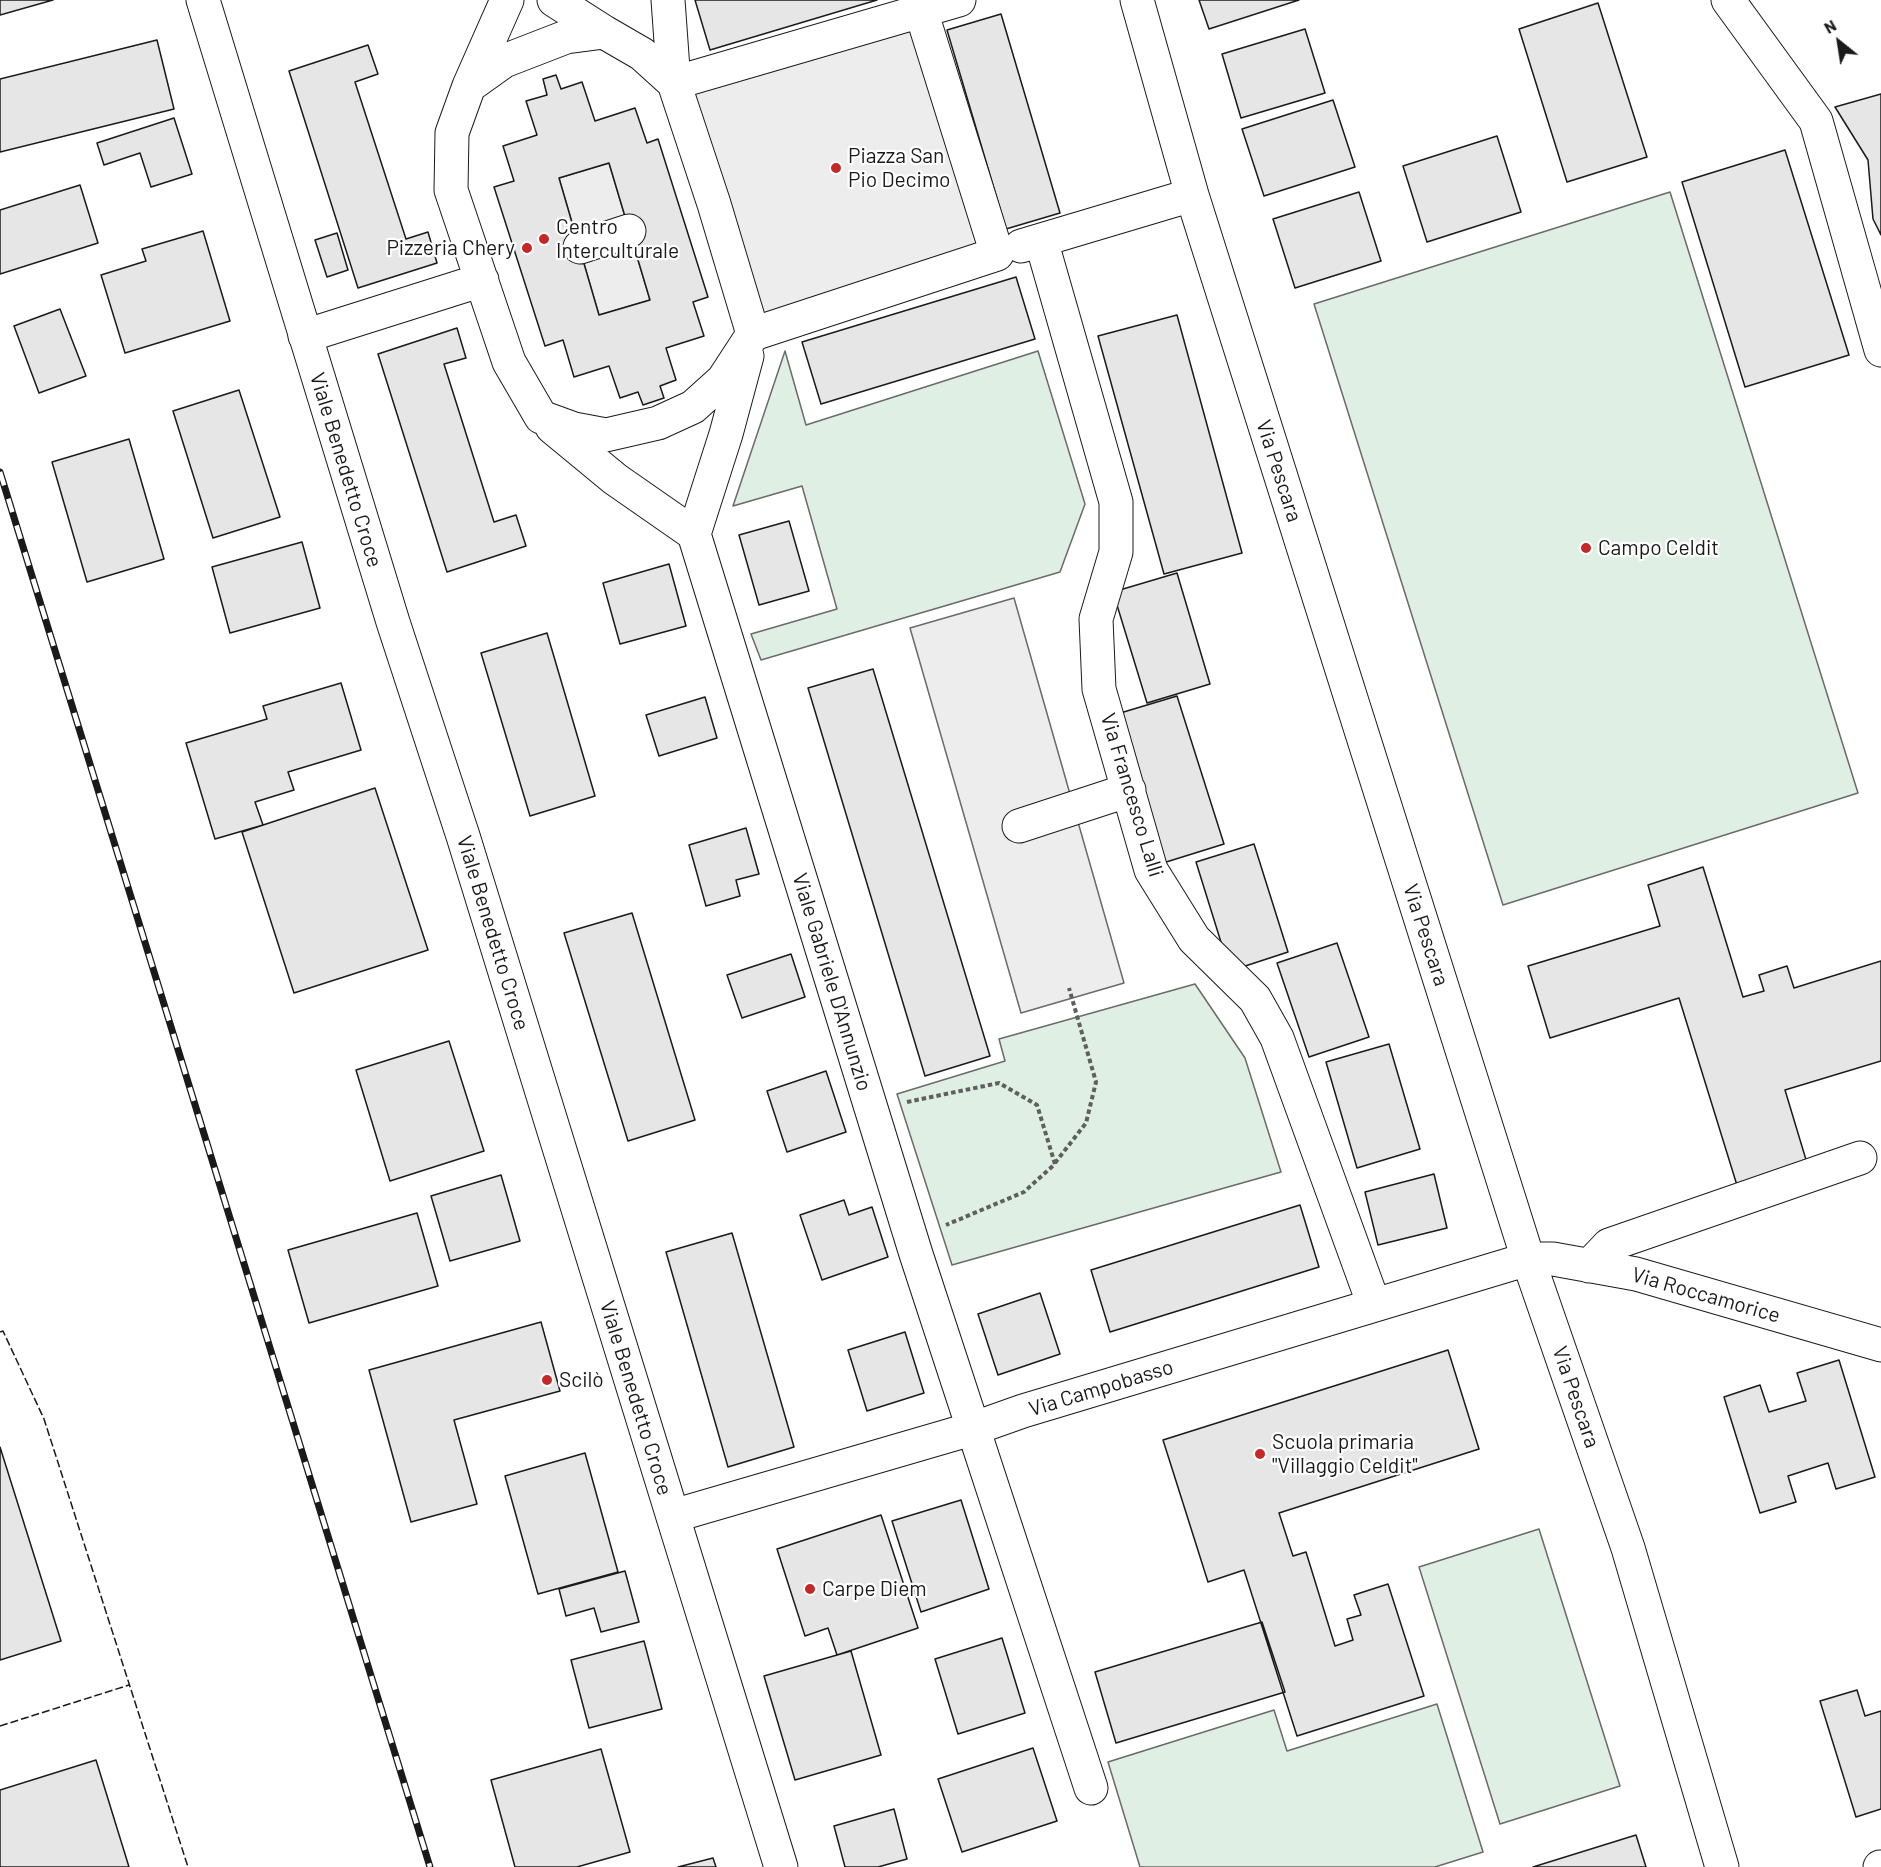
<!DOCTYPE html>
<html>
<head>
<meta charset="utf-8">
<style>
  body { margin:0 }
  #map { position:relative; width:1881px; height:1867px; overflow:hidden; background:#fff; font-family:Barlow,sans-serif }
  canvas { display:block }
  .north { position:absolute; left:1809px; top:12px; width:60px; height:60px; -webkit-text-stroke:4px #fff; paint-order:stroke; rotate:330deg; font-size:16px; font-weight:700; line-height:24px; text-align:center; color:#1a1a1a }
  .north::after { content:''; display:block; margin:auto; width:21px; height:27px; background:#1a1a1a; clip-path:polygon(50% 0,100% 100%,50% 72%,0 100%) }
</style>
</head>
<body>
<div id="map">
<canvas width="1881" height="1867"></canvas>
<div class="north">N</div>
</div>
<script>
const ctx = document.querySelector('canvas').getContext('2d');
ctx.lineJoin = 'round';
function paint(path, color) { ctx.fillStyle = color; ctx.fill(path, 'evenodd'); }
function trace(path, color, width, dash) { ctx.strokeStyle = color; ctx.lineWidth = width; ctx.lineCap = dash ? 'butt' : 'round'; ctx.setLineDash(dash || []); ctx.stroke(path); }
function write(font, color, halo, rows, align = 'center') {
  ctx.font = font + ' Barlow,sans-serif'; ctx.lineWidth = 4.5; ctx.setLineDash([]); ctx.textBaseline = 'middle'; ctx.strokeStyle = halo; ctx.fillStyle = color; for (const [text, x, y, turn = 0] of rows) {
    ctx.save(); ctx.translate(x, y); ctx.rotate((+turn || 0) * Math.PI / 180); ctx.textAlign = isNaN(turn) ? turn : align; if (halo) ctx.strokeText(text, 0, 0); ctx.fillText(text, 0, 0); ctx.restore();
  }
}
const green = new Path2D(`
  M1670,192L1858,793L1503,905L1314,304Z
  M785,351L806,425L1038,351L1085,504L1060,572L761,660L751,634L837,609L802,486L733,506Z
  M1195,984L1245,1058L1281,1172L952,1265L897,1094L1005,1061L999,1039Z
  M1539,1529L1620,1786L1500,1824L1419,1567Z
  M1437,1704L1483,1852L1435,1867H1140L1108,1762L1274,1710L1287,1751Z`);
paint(green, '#e0efe3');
trace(green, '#6a6a6a', 1.5);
const parking = new Path2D(`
  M921,11L997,254L753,334L674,83Z
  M609,163L650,300L599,315L559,178Z
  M1014,598L1124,983L1021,1013L910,628Z`);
paint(parking, '#ededed');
trace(parking, '#6a6a6a', 1.5);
const building = new Path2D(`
  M0,0H53L0,15Z
  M695,0H877L710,50Z
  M1199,0H1299L1209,29Z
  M1598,3L1647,157L1567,182L1519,29Z
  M1001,14L1060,213L1006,229L947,30Z
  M1305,29L1325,93L1241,118L1222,54Z
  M157,40L174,109L0,152V79Z
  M368,45L378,74L355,82L406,239L428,232L437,263L358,288L289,71Z
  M556,75L561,89L582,82L595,121L635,108L647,143L658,139L708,297L693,302L704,336L666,348L676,380L660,386L664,398L643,405L638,392L620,398L609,366L574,377L563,340L545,346L494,187L514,181L503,146L537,135L526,101L547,95L543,79ZM609,163L650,300L599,315L559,178Z
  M1881,94V235L1873,219L1868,160L1835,107Z
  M1333,100L1355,167L1264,196L1242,129Z
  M174,118L192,174L151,187L140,153L104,165L97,143Z
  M1497,136L1521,212L1427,242L1403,166Z
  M1785,150L1849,355L1745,387L1682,182Z
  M80,185L98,243L0,274V210Z
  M1359,192L1381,261L1295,288L1273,219Z
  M203,231L230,321L125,353L101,275L146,261L142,249Z
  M337,233L348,270L327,277L315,240Z
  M1016,277L1035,339L821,404L802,342Z
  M60,309L86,376L39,393L14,326Z
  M1177,315L1242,553L1164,574L1098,336Z
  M457,328L466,358L444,364L494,522L516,515L526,546L447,572L378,354Z
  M239,390L280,517L213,538L173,411Z
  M129,439L164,559L87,582L52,462Z
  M789,521L809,591L759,605L739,535Z
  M302,542L320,608L230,633L212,567Z
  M669,564L686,626L620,644L603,583Z
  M1177,573L1210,684L1147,703L1113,592Z
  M547,633L595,796L530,816L481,653Z
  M873,669L990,1056L925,1076L808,688Z
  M341,683L361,750L288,772L294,790L255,802L263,825L215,839L186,743L267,719L263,706Z
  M1177,696L1224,844L1163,863L1117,714Z
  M705,697L717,738L659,756L646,715Z
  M375,788L428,950L294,993L242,832Z
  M746,828L759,874L736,880L740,896L706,906L689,845Z
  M1254,844L1288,952L1230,971L1196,862Z
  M1703,867L1743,997L1764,991L1759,975L1787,966L1794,988L1881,961V1061L1785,1090L1810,1173L1740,1195L1679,998L1550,1038L1528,966L1660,926L1648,885Z
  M632,913L695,1120L628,1141L564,933Z
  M1337,943L1369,1037L1309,1057L1277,963Z
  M791,954L805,997L742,1018L727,975Z
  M449,1041L484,1151L390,1181L356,1070Z
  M1389,1044L1420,1149L1357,1168L1326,1062Z
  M826,1071L846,1132L787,1152L767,1091Z
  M1434,1174L1447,1228L1378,1245L1365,1192Z
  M501,1175L520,1241L450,1261L431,1196Z
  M844,1200L849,1215L872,1207L888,1257L822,1280L800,1215Z
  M1300,1205L1319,1267L1110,1332L1091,1270Z
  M417,1213L438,1286L309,1323L288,1250Z
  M732,1233L794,1447L728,1467L666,1252Z
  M1040,1293L1060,1354L998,1375L978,1314Z
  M541,1322L560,1391L454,1420L477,1504L411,1522L369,1370Z
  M905,1332L924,1393L867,1411L848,1350Z
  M1448,1350L1479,1449L1279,1513L1293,1556L1306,1552L1335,1646L1353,1640L1347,1619L1361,1615L1354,1595L1388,1584L1424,1696L1297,1736L1244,1570L1208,1582L1163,1440Z
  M1839,1360L1875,1477L1836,1489L1828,1463L1788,1476L1796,1502L1760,1513L1724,1397L1760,1385L1769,1412L1806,1401L1797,1373Z
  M0,1447L61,1641L0,1660Z
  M585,1453L618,1572L538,1594L505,1476Z
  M961,1500L989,1589L921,1612L892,1521Z
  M881,1515L918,1628L837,1655L828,1628L805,1636L777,1549Z
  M625,1571L639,1622L601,1632L594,1608L566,1616L559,1589Z
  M1262,1622L1285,1692L1116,1743L1095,1672Z
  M1002,1638L1025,1713L958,1734L935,1659Z
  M644,1641L662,1709L589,1728L571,1660Z
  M851,1651L881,1755L795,1780L764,1676Z
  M1857,1690L1865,1716L1881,1711V1809L1856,1817L1820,1701Z
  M1033,1748L1057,1821L962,1852L938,1779Z
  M601,1749L630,1852L577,1867H515L491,1780Z
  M96,1760L129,1867H0V1790Z
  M894,1809L907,1859L878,1867H845L834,1826Z
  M1636,1835L1646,1867H1533Z
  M713,1858L716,1867H678Z`);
paint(building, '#e6e6e6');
trace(building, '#1a1a1a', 1.5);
const minor = new Path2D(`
  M554,0L604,32
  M668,0L674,83
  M1137,0L1192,195L1528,1259L1628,1548L1722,1867
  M1728,0L1816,121L1881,350
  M921,11L959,0
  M674,83L921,11L997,254L753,334L723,380L693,407L658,423L606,435L574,429L541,417L509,362L451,190L452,133L469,86L504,61L566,37L604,32L642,54L674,83L714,204L753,334
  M469,86L507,0
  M1041,240L1116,502V552L1096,619L1099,689L1151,870L1194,939L1255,999L1277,1038L1374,1305
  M1021,246L1192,195
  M580,247L629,231
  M305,336L482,280
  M747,356L726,434L694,534L916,1254L1091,1788
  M552,427L615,479L694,534
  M1019,826L1129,790
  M1589,1266L1609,1245L1860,1158
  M673,1516L975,1428L1023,1411L1528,1259H1553L1636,1274L1881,1345
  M1880,1867H1881`);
const major = new Path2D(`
  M203,0L393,622L463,836L781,1867`);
trace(minor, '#1a1a1a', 35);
trace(major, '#1a1a1a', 35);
trace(new Path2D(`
  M907,1102L999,1083L1037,1105L1055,1164L1024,1192L946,1225
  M1055,1163L1086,1123L1096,1082L1069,988`), '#5f5f5f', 4, [4.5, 3]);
trace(minor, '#fff', 33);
trace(major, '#fff', 33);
const rail = new Path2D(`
  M0,472L430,1867`);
trace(rail, '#1a1a1a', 7);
trace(rail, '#fff', 4.5, [14]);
trace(new Path2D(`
  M0,1332L3,1331L44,1419L188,1867
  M0,1726L129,1685`), '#1a1a1a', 1.5, [8, 3]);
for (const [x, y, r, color] of [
  [836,168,6,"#c62828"],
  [544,239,6,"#c62828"],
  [527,248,6,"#c62828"],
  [1586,548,6,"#c62828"],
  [547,1380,6,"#c62828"],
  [1260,1454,6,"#c62828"],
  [810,1589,6,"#c62828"]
]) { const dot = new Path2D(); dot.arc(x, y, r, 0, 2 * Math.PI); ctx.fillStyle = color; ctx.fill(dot); trace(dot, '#fff', 2); }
write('21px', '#1a1a1a', '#fff', [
  ["Piazza San",848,156],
  ["Pio Decimo",848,180],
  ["Centro",556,227],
  ["Interculturale",556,251],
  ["Pizzeria Chery",515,248,"right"],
  ["Campo Celdit",1598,548],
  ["Scilò",559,1380],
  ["Scuola primaria",1272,1442],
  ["\"Villaggio Celdit\"",1272,1466],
  ["Carpe Diem",822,1589]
], 'left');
write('21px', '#1a1a1a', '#fff', [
  ["Viale Benedetto Croce",346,470,73],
  ["Via Pescara",1279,471,72],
  ["Via Francesco Lalli",1132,795,73],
  ["Viale Benedetto Croce",493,933,73],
  ["Via Pescara",1426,935,72],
  ["Viale Gabriele D'Annunzio",832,982,73],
  ["Via Roccamorice",1706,1295,16],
  ["Via Campobasso",1101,1388,-17],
  ["Via Pescara",1576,1397,71],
  ["Viale Benedetto Croce",636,1398,73]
]);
</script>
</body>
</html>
